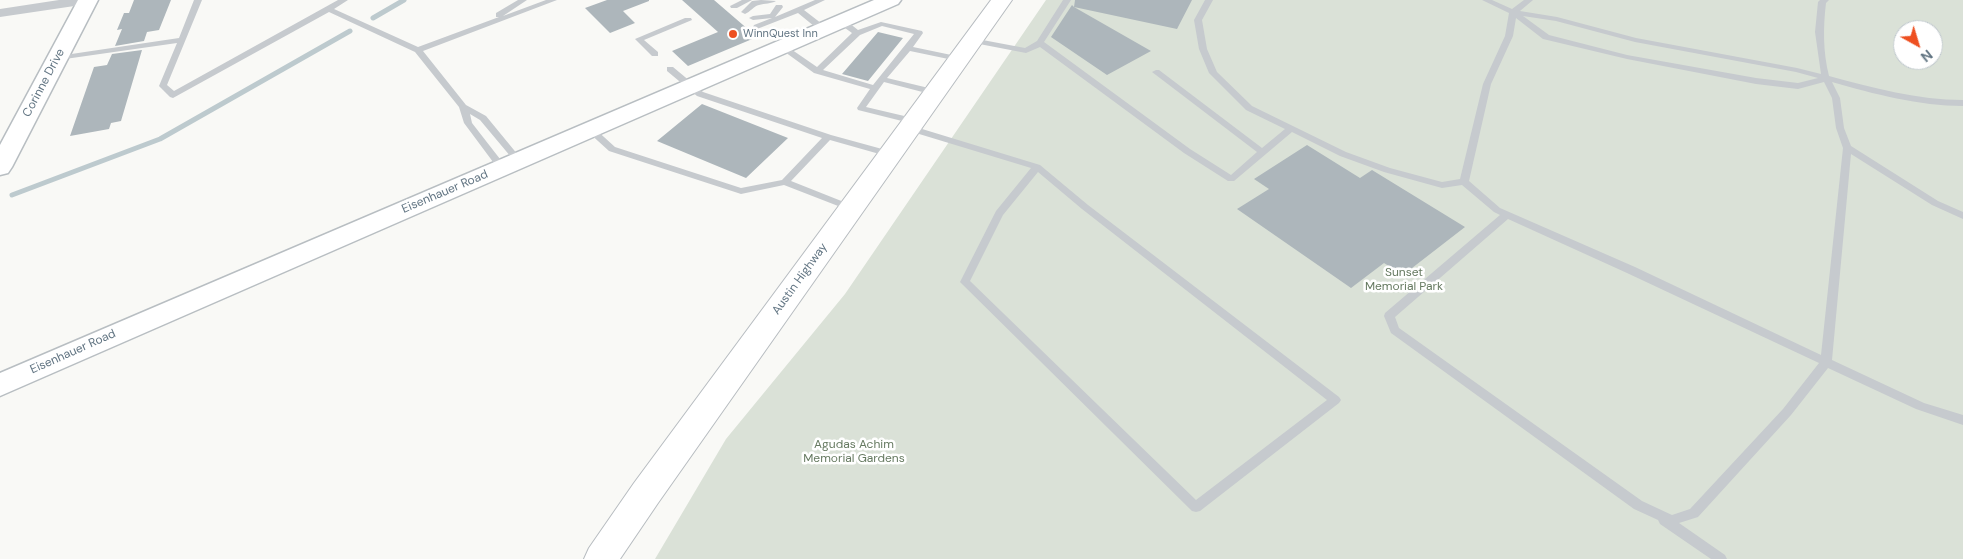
<!DOCTYPE html>
<html>
<head>
<meta charset="utf-8">
<style>
  body { margin:0 }
  #map { position:relative; width:1963px; height:559px; overflow:hidden; background:#f9f9f6; font-family:"DM Sans",sans-serif }
  canvas { display:block }
  .north { position:absolute; left:1893px; top:20px; width:50px; height:50px; box-sizing:border-box; background:#fff; border:1px solid #c0c8cd; border-radius:50%; rotate:141deg; font-size:14px; font-weight:700; line-height:20px; text-align:center; color:#627583 }
  .north::after { content:''; display:block; margin:auto; width:18px; height:22px; background:#ee5021; clip-path:polygon(50% 0,100% 100%,50% 72%,0 100%) }
</style>
</head>
<body>
<div id="map">
<canvas width="1963" height="559"></canvas>
<div class="north">N</div>
</div>
<script>
const ctx = document.querySelector('canvas').getContext('2d');
ctx.lineJoin = 'round';
function paint(path, color) { ctx.fillStyle = color; ctx.fill(path, 'evenodd'); }
function trace(path, color, width, dash) { ctx.strokeStyle = color; ctx.lineWidth = width; ctx.lineCap = dash ? 'butt' : 'round'; ctx.setLineDash(dash || []); ctx.stroke(path); }
function write(font, color, halo, rows, align = 'center') {
  ctx.font = font + ' "DM Sans",sans-serif'; ctx.lineWidth = 5; ctx.setLineDash([]); ctx.textBaseline = 'middle'; ctx.strokeStyle = halo; ctx.fillStyle = color; for (const [text, x, y, turn = 0] of rows) {
    ctx.save(); ctx.translate(x, y); ctx.rotate((+turn || 0) * Math.PI / 180); ctx.textAlign = isNaN(turn) ? turn : align; if (halo) ctx.strokeText(text, 0, 0); ctx.fillText(text, 0, 0); ctx.restore();
  }
}
paint(new Path2D(`
  M1046,0H1963V559H655L726,439L845,294ZM1903,30H1933V60H1903Z`), '#dae1d7');
trace(new Path2D(`
  M373,18L404,0
  M12,195L160,139L350,31`), '#bdcace', 5);
paint(new Path2D(`
  M134,0H171L159,30L147,32L144,41L115,46L122,29L117,30L124,13H129Z
  M607,0H649V1L623,11L635,23L610,33L585,8Z
  M682,0H714L757,37L688,66L672,51L718,32Z
  M1075,0H1192L1177,29L1074,7L1151,51L1107,75L1051,37L1072,5L1074,7Z
  M878,32L903,38L868,81L842,74Z
  M142,50L121,121L111,123L109,129L70,136L94,67L107,65L112,54Z
  M702,104L788,138L746,178L657,141Z
  M1307,145L1360,178L1372,170L1465,227L1403,275L1384,263L1351,288L1237,209L1269,189L1254,179Z`), '#adb6bb');
const secondary = new Path2D(`
  M78,0H98L12,167L8,173L0,175V145Z
  M874,0H901L898,4L0,396V373Z`);
const primary = new Path2D(`
  M991,0H1012L658,503L620,559H584L589,548L634,483Z`);
trace(secondary, '#b8bec2', 3);
trace(primary, '#b7bcc0', 2);
paint(new Path2D(`
  M194,0H202L167,85L174,91L338,0H348L334,9L418,47L499,17H496V13L518,0H527L503,16L546,0H557L423,51L466,105L486,116L523,161L522,163H516L480,120L470,114L472,123L507,168L505,170H499L464,123L459,107L415,52L329,12L173,98L170,97L159,86L177,43L58,60L54,58L58,56L179,38Z
  M742,0H752L737,8H731L730,6Z
  M761,0L776,1C771,4 765,3 759,5C754,6 750,12 745,14L741,12L752,1Z
  M815,0H825L804,10L826,27V31H820L798,13L757,29L753,27L754,25L772,18L753,20L749,18L753,16L770,14L776,5H782L783,7L775,17Z
  M1063,0H1071L1044,42L1190,149L1231,175L1257,152L1152,72L1156,70H1159L1262,148L1285,129L1246,110L1209,73L1199,49L1194,20L1205,0H1213L1202,20L1207,49L1217,72L1252,106L1346,152L1390,168L1442,182L1460,179L1483,84L1505,36L1509,13L1482,0H1492L1512,9L1524,0H1533L1520,11L1557,17L1636,38L1797,68L1821,74L1815,32L1818,2L1820,0H1829L1826,3C1823,28 1823,52 1829,76C1873,88 1918,100 1963,100V106C1919,106 1874,94 1832,82L1840,98L1844,128L1851,146L1938,201L1963,212V219L1932,205L1851,154L1832,360L1924,403L1963,415V425L1916,409L1828,368L1791,415L1698,517L1679,523L1725,555L1727,559H1711L1660,524L1658,520L1634,509L1391,333L1384,316L1385,313L1500,215L1494,212L1462,185L1442,188L1384,172L1340,156L1292,132L1234,181H1228L1184,153L1040,47L1026,53L969,42L968,40L972,38L1025,48L1037,41ZM1523,16L1556,21L1635,42L1796,72L1818,78L1798,83L1756,78L1627,55L1549,35ZM1516,18L1543,39L1627,59L1756,84L1798,89L1824,82L1832,98L1836,128L1843,148L1821,355L1635,267L1500,208L1469,181L1491,84L1513,36ZM1508,219L1627,273L1819,363L1783,409L1690,509L1672,515L1642,501L1399,328L1395,317Z
  M685,18H691L692,20L644,40L658,52V56H652L635,39Z
  M838,19H844L858,30L881,22L922,31L923,33L913,47L961,57V61H958L910,51L887,78L937,90V94L934,95L884,82L866,107L917,119L918,121L917,123L914,124L858,110L857,108L870,89L814,73L778,47L779,45H785L817,67L852,33L838,23ZM882,26L914,34L873,85L823,70L860,35Z
  M667,67H673L703,92L831,135L893,152L894,154L890,157L830,140L791,181L854,206L856,208L851,211L784,185L741,194L738,193L609,151L587,131L586,129L587,127H593L615,147L741,188L782,180L822,138L697,96L667,71Z
  M909,125L1040,165L1088,205L1339,397L1341,400L1339,403L1200,511L1196,512L1192,511L960,282L996,211L1031,168L906,130L905,128ZM1038,172L1082,209L1327,400L1196,500L970,281L1003,215Z`), '#c6cace');
paint(new Path2D(`
  M59,0H95L93,3L88,4L0,17V9Z`), '#c6cace');
paint(secondary, '#fff');
paint(primary, '#fff');
for (const [x, y, r, color] of [
  [733,34,5,"#ee5021"]
]) { const dot = new Path2D(); dot.arc(x, y, r, 0, 2 * Math.PI); ctx.fillStyle = color; ctx.fill(dot); trace(dot, '#fff', 2); }
write('11px', '#627583', '#fff', [
  ["WinnQuest Inn",743,34]
], 'left');
write('12px', '#627583', '#fff', [
  ["Corinne Drive",44,83,-62],
  ["Eisenhauer Road",445,192,-23],
  ["Austin Highway",800,279,-54],
  ["Eisenhauer Road",73,352,-24]
]);
write('12px', '#667a61', '#fff', [
  ["Sunset",1404,273],
  ["Memorial Park",1404,287],
  ["Agudas Achim",854,445],
  ["Memorial Gardens",854,459]
]);
</script>
</body>
</html>
